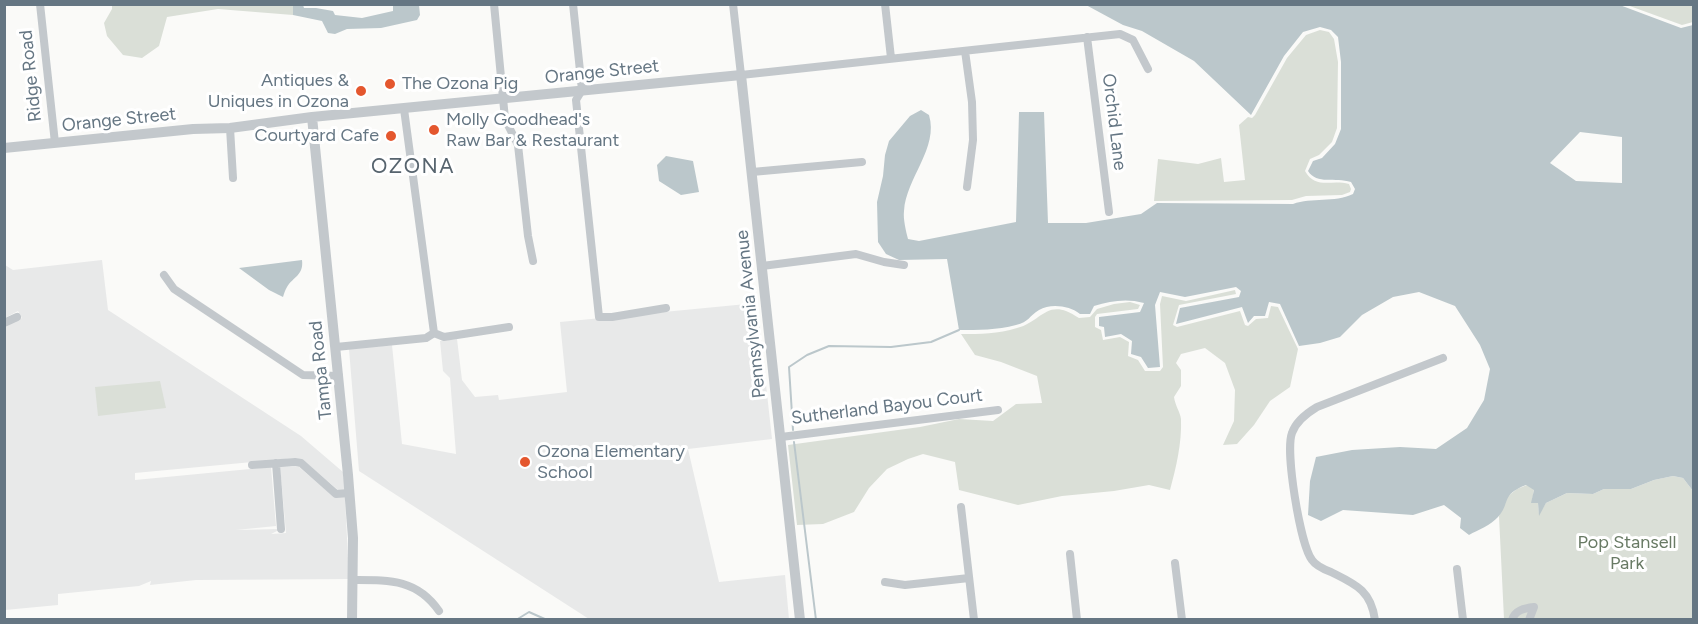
<!DOCTYPE html>
<html>
<head>
<meta charset="utf-8">
<style>
  body { margin:0 }
  #map { position:relative; width:1698px; height:624px; overflow:hidden; background:#fafaf8; font-family:Figtree,sans-serif }
  canvas { display:block }
  .frame { position:absolute; inset:0; border:6px solid #657683; pointer-events:none }
</style>
</head>
<body>
<div id="map">
<canvas width="1698" height="624"></canvas>
<div class="frame"></div>
</div>
<script>
const ctx = document.querySelector('canvas').getContext('2d');
ctx.lineJoin = 'round';
function paint(path, color) { ctx.fillStyle = color; ctx.fill(path, 'evenodd'); }
function trace(path, color, width, dash) { ctx.strokeStyle = color; ctx.lineWidth = width; ctx.lineCap = dash ? 'butt' : 'round'; ctx.setLineDash(dash || []); ctx.stroke(path); }
function write(font, color, halo, rows, align = 'center') {
  ctx.font = font + ' Figtree,sans-serif'; ctx.lineWidth = 6; ctx.setLineDash([]); ctx.textBaseline = 'middle'; ctx.strokeStyle = halo; ctx.fillStyle = color; for (const [text, x, y, turn = 0] of rows) {
    ctx.save(); ctx.translate(x, y); ctx.rotate((+turn || 0) * Math.PI / 180); ctx.textAlign = isNaN(turn) ? turn : align; if (halo) ctx.strokeText(text, 0, 0); ctx.fillText(text, 0, 0); ctx.restore();
  }
}
paint(new Path2D(`
  M102,260L108,310L301,436L343,472L345,490H338L304,461L295,458L135,473V480L271,467L276,526L236,530L281,529L271,534L286,533L280,466L299,467L333,496L345,497L349,579L196,580L150,585L151,581L139,586L58,594V605L5,610V327L22,318L18,311L5,318V265L13,270Z
  M757,303L772,439L688,449L719,582L785,575L789,619H589L359,471L349,349L392,345L402,444L456,454L450,378L443,371L440,341L457,339L462,380L475,397L498,395L499,400L567,392L560,322Z`), '#e8e9e9');
paint(new Path2D(`
  M112,5H293V15L218,9L167,17L159,46L142,58L123,55L107,36L104,23L112,9Z
  M1627,5H1693V22L1682,25Z
  M1320,30L1329,32L1334,39L1338,62L1337,128L1332,142L1319,155L1310,159L1305,171C1316,190 1331,179 1349,184L1351,189L1350,192L1342,195L1306,196L1292,200L1154,201L1158,159L1198,164L1221,158L1224,182L1245,180L1239,125L1248,117L1252,118L1255,115L1287,58L1306,35Z
  M1235,290L1236,294L1179,305L1173,325L1177,327L1240,311L1245,325L1248,326L1256,319L1268,318L1271,306L1278,307L1298,349L1290,387L1270,401L1254,425L1237,444L1223,445L1234,421L1235,390L1225,363L1205,348L1181,354L1176,363L1181,370V386L1174,397C1175,405 1180,412 1181,419C1182,443 1176,468 1170,490L1149,485L1114,491L1062,496L1018,505L959,490L955,462L923,454L908,459L887,469L869,488L854,512L823,524L797,525L788,445L920,427L959,419L993,421L1016,404L1042,403L1037,376L1001,362L975,355L961,334C980,334 998,334 1017,328C1043,321 1047,296 1079,318L1090,317L1097,309L1114,304L1130,302L1140,305L1138,309L1097,314L1095,317V327L1101,330L1103,340L1120,337L1129,342L1128,356L1138,360L1145,371H1160L1163,367L1160,304L1162,296L1186,301Z
  M160,381L166,408L98,416L95,387Z
  M1673,476L1683,478L1693,491V619H1504L1499,516L1507,497L1517,489L1527,485L1534,489L1532,503L1538,502L1539,514L1546,503L1567,493L1593,494L1604,489H1631L1654,480Z`), '#dadfd7');
paint(new Path2D(`
  M1617,4L1681,28L1693,25V491L1683,478L1673,476L1654,480L1631,489H1604L1593,494L1567,493L1546,503L1539,516L1538,503H1531L1534,490L1526,485C1500,495 1511,503 1498,517C1491,525 1478,530 1469,535L1460,528L1461,518L1444,505L1413,515L1343,510L1321,521L1308,515L1310,481L1316,457L1352,450L1400,447L1436,449L1467,428L1484,400L1490,369L1480,345L1455,306L1419,292L1393,297L1362,315L1340,337L1320,343L1299,346L1280,304L1269,302L1265,316H1254L1248,323L1242,307L1176,324L1180,308L1239,297L1241,291L1236,287L1185,297L1160,292L1155,305L1160,367L1148,368L1141,357L1131,354L1132,341L1121,334L1105,337L1104,327L1099,326V317L1140,312L1144,303C1126,298 1111,301 1094,306L1090,314H1080C1070,306 1051,303 1039,310C1029,316 1029,322 1016,325C997,330 978,330 959,330L947,259L899,260L886,254L878,242L877,202L883,176L885,155L889,141L910,116L921,110L929,115C939,148 906,178 904,211C903,219 906,231 908,239L919,241L1016,222L1019,112H1044L1048,223H1086L1141,214L1157,203L1293,204C1312,197 1334,203 1353,194L1355,189L1351,182C1335,177 1317,185 1308,171L1313,161L1322,158L1335,144L1341,129V62L1338,37L1331,30L1320,27L1303,32L1284,56L1251,115L1194,61L1142,31L1123,25L1086,5ZM1580,132L1622,137V183L1576,181L1550,163Z
  M293,5H303L304,8H316L333,11L335,15L362,18L393,11V5H419L420,15L417,20L381,28L347,29L335,34L328,33L322,21L293,15Z
  M666,156L693,161L699,192L681,195L659,181L657,165Z
  M302,260C304,275 293,277 287,287C285,290 284,294 283,297L269,290L239,268Z`), '#bbc7cb');
trace(new Path2D(`
  M793,430L789,367L807,355L829,346L891,347L931,342L959,330
  M794,442L816,620
  M516,620L529,612L547,620`), '#bbc7cb', 2);
trace(new Path2D(`
  M40,4L55,143
  M494,4L505,119L518,145L528,236L533,261
  M573,4L582,90L576,100L599,317H612L666,308
  M733,4L741,75L1120,34L1133,40L1148,69
  M885,4L891,58
  M1087,37L1109,212
  M965,51L972,102L973,140L967,187
  M404,109L434,333
  M230,128L233,178
  M752,172L862,162
  M762,266L856,254L884,262L904,265
  M164,275L174,289L303,375L339,376
  M4,323L17,317
  M434,333L444,337L509,327
  M336,347L426,338L434,333
  M781,437L998,410
  M276,463L281,529
  M252,465L295,462L301,463L336,494L349,493
  M961,507L974,620
  M1070,554L1077,620
  M1175,563L1182,620
  M1457,569L1463,620
  M354,580C389,580 417,579 439,611
  M885,582L905,585L969,578
  M1375,620C1371,590 1355,584 1331,572C1323,569 1316,566 1312,560C1300,544 1285,451 1292,433C1296,421 1307,413 1317,407L1443,358
  M1512,620C1515,610 1525,608 1534,607L1529,620`), '#c3c8cc', 8);
trace(new Path2D(`
  M312,117L348,475L353,538L352,620
  M4,148L193,129L230,128L312,117L741,75L800,620`), '#c3c8cc', 10);
for (const [x, y, r, color] of [
  [390,84,6,"#e4572e"],
  [361,91,6,"#e4572e"],
  [434,130,6,"#e4572e"],
  [391,136,6,"#e4572e"],
  [525,462,6,"#e4572e"]
]) { const dot = new Path2D(); dot.arc(x, y, r, 0, 2 * Math.PI); ctx.fillStyle = color; ctx.fill(dot); trace(dot, '#fff', 2); }
write('18px', '#657683', '#fff', [
  ["Orange Street",602,72,-6],
  ["Ridge Road",31,76,-96],
  ["Orange Street",119,120,-6],
  ["Orchid Lane",1114,122,83],
  ["Pennsylvania Avenue",751,314,-96],
  ["Tampa Road",321,370,-96],
  ["Sutherland Bayou Court",887,407,-7]
]);
write('18px', '#657683', '#fff', [
  ["Antiques &",349,81,"right"],
  ["Uniques in Ozona",349,102,"right"],
  ["The Ozona Pig",402,84],
  ["Molly Goodhead's",446,120],
  ["Raw Bar & Restaurant",446,141],
  ["Courtyard Cafe",379,136,"right"],
  ["Ozona Elementary",537,452],
  ["School",537,473]
], 'left');
write('18px', '#687a64', '#fff', [
  ["Pop Stansell",1627,543],
  ["Park",1627,564]
]);
ctx.letterSpacing = '1.5px';
write('21px', '#57646e', '#fff', [
  ["OZONA",413,167]
]);
ctx.letterSpacing = '0px';
</script>
</body>
</html>
